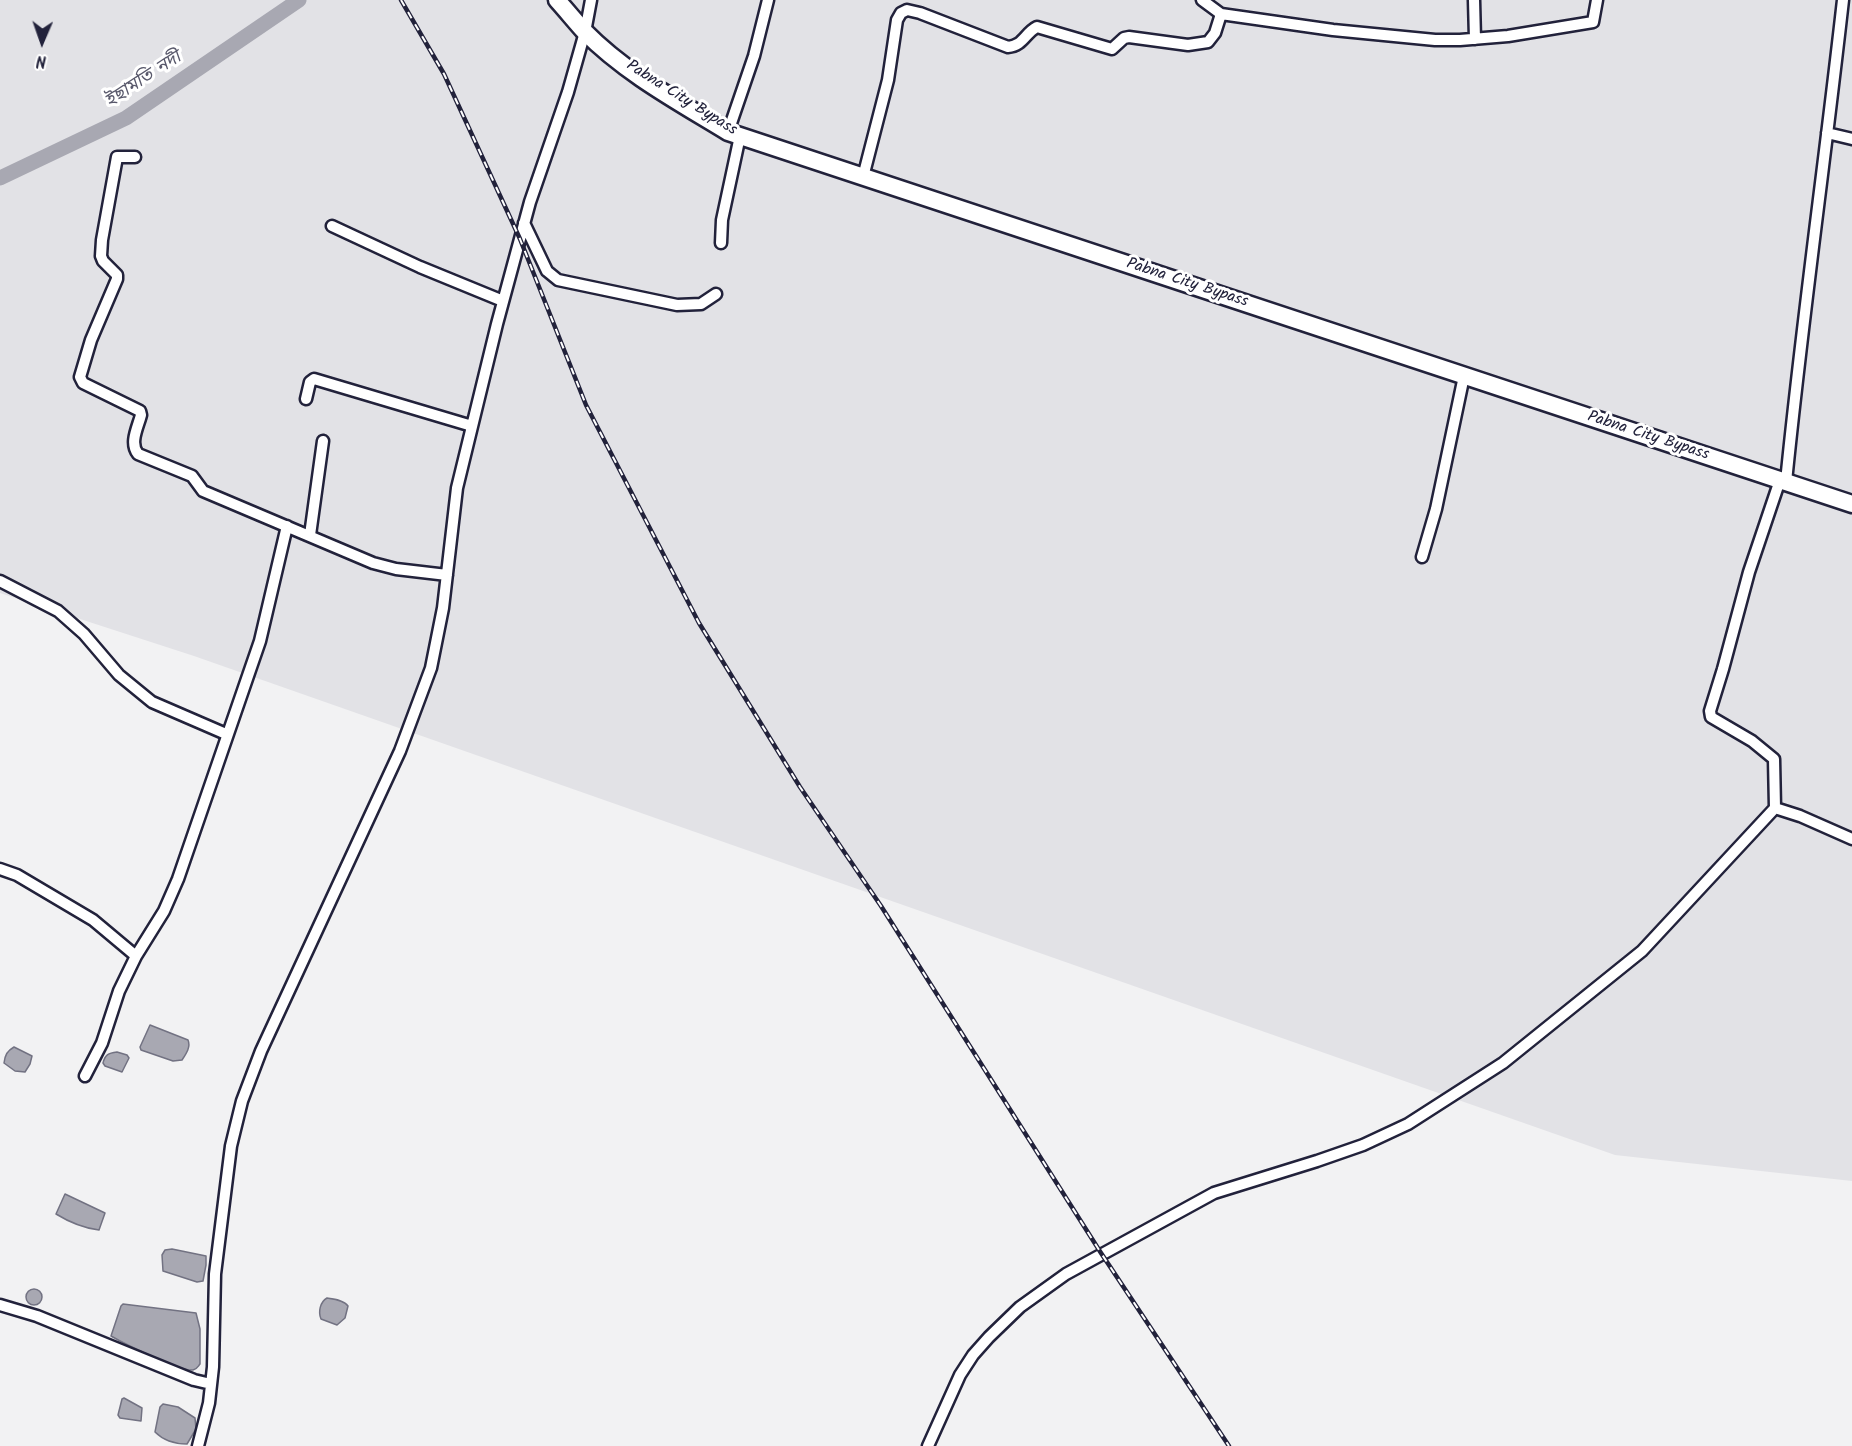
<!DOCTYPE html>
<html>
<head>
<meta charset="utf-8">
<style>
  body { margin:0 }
  #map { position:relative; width:1852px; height:1446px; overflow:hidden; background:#f2f2f3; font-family:Kalam,sans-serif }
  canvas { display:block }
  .north { position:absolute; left:12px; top:12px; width:60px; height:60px; -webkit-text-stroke:4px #fff; paint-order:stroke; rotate:182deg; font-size:16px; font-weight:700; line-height:24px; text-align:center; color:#22223b }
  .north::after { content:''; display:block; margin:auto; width:21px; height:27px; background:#22223b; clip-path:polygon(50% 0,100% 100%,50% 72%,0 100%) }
</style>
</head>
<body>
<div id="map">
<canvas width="1852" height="1446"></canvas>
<div class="north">N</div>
</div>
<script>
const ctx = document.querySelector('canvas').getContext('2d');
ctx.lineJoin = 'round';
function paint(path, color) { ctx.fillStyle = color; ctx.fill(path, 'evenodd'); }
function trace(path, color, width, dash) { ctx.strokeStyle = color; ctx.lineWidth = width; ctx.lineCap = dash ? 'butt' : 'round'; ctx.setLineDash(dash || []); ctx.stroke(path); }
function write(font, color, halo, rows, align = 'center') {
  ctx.font = font + ' Kalam,"Noto Sans Bengali",sans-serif'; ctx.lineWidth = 6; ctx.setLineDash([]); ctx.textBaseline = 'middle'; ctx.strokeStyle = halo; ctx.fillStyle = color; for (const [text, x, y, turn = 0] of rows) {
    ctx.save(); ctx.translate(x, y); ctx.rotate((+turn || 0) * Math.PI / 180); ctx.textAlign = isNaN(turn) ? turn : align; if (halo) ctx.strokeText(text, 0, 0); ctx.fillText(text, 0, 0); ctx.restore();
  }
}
paint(new Path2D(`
  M0,0H1852V1181L1615,1155L194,656L0,593Z`), '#e2e2e6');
const water = new Path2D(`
  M150,1025L188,1040C191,1047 186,1054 182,1060L173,1061L141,1050L140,1047Z
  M14,1047L32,1056L30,1064L25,1072L15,1071L4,1063C5,1055 7,1051 14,1047Z
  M117,1052L127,1055L129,1058L122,1072L105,1066L103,1063C105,1055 108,1053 117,1052Z
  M65,1194L105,1213L99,1230C83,1228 69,1222 56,1214Z
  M172,1249L206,1256V1265L203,1281L197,1282L163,1271L162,1255L165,1250Z
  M26 1297a8 8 0 1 1 16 0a8 8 0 1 1-16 0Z
  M327,1298C334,1299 344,1300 348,1306L345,1318L337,1325L321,1319C318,1312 320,1302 327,1298Z
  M123,1304L196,1313L200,1329V1364C197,1368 197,1369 193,1370C181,1372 123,1343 111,1336L121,1306Z
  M124,1398L142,1408L141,1421L120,1418L118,1415L122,1399Z
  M163,1404L178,1407L195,1418L196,1429L187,1444C175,1444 164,1441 155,1432L160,1407Z`);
paint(water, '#a8a8b2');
trace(water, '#727282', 1.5);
trace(new Path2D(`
  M0,178L126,118L299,0`), '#a8a8b2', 15);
const minor = new Path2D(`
  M1202,0L1221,14L1333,30L1435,40H1460L1508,36L1593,22L1597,0
  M1474,0L1475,39
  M728,132L754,56L768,0
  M1827,133L1852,139
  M135,157H117L102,240L101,256L103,261L117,275V279L91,340L80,377L83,383L140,411L141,415C138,427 129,443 138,454L192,476L203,491L373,563L396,569L447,575
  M863,177L888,80L897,20L901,13L907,10L920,13L1008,47C1023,46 1025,33 1037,27L1112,49L1124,38L1129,37L1188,45L1208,42L1215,33L1221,14
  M524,223L547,271L558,280L677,305L701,304L716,294
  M332,226L420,267L503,301
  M721,243L722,220L740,136
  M306,399L310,382L314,379L472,426
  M1786,482C1802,321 1825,161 1843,0
  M310,535L323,441
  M1422,557L1436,509L1464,376
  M0,581L58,611L84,634L119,675L152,702L226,734
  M1775,808L1800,816L1852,839
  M0,869L17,875L93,920L136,956
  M85,1076L102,1043L119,991L136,956L164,911L178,879L260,641L287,526
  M0,1305L37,1316L194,1380L211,1384
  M198,1446L209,1403L213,1367L215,1274L231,1146L242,1101L261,1051L400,751L431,668L443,608L457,488L497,324L520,239L530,202L568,92L585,32L591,0
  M928,1446L960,1375L973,1355L989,1337L1020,1307L1066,1274L1214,1193L1317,1161L1363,1145L1408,1124L1503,1063L1642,951L1775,808L1774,759L1752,741L1711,717L1710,711L1723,669L1749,572L1780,480`);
const highway = new Path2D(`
  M557,0C566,10 575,21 584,31C625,73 679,102 728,132L1852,504`);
trace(minor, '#22223b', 15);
trace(highway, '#22223b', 21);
trace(minor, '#fff', 10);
trace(highway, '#fff', 16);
const rail = new Path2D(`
  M401,0L444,74L520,239L586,405L699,623L800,787L881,906L1101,1253L1229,1446`);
trace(rail, '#22223b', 4.5);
trace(rail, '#fff', 2, [7]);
write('16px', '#22223b', '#fff', [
  ["Pabna City Bypass",681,99,32],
  ["Pabna City Bypass",1187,284,18],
  ["Pabna City Bypass",1648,437,18]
]);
write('italic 18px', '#58586b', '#fff', [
  ["ইছামতি নদী",144,81,-33]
]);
</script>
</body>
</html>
